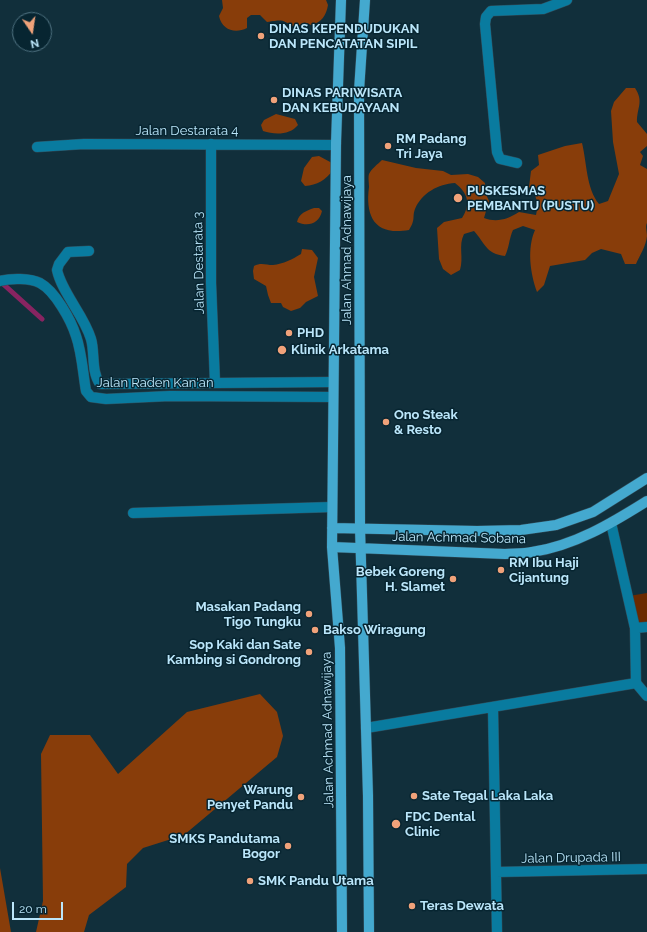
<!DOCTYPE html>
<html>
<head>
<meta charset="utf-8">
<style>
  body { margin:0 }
  #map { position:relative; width:647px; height:932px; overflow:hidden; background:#112f3b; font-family:Raleway,sans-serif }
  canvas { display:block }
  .north { position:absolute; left:12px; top:12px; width:40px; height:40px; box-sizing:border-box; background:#072531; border:1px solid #4f7281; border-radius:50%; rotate:167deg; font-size:11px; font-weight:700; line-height:16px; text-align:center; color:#bbe6fa }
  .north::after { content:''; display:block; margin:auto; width:14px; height:18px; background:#f0a27a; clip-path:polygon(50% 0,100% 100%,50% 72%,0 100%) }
  .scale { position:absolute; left:12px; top:902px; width:51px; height:18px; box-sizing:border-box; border:2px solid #bbe6fa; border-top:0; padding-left:5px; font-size:12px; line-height:14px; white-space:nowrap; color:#bbe6fa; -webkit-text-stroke:3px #072531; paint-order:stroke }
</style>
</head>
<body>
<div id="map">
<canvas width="647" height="932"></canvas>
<div class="north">N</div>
<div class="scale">20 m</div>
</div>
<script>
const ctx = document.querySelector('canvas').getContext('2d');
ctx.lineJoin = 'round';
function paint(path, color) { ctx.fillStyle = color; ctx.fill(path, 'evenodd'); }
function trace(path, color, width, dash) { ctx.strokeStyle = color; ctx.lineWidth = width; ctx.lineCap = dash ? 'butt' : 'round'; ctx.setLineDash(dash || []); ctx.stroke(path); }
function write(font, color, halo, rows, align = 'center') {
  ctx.font = font + ' Raleway,sans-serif'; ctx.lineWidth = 3; ctx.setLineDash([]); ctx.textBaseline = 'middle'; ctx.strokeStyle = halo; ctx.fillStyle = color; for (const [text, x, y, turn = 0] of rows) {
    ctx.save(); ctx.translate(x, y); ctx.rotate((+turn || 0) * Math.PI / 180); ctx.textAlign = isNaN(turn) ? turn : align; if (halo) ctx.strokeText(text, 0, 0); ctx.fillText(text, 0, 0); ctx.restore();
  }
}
paint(new Path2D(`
  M647,593V625L634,627L629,596Z`), '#6a2a00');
paint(new Path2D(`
  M222,0H326L328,5C326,16 322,22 311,25L307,23L294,27C281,19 283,20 267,22L260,15H251L247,18V28C235,34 222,30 219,16L223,8Z
  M626,88H635C644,102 637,107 637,122L647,134V146L640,152L643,156L640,165L647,169V223C645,227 647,230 647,236C646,246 640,255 636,264H625L621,254L601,249L592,253L585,260L550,266L544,285L537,292C530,273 527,248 535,230L523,226L513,230C509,239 509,248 505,256C486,254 485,243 474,231L464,234C458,246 464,257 460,270L451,275L443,269L439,259L437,228L444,222L462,218C471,204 468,193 455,183C438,184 422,193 415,209C412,217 416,219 409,230C375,236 365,217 369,187C369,183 368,177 369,174C371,169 378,164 382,160L416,168L443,171L451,175L468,174L478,177L485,183V192L489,201L484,218C497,223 508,219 519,212L536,215C539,203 537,196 529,187L531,171L539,165L538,155L565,146L582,143C587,163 586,188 599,204L608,201L619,174L613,142L611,111L614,102Z
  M276,114L295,119L298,125C290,135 275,135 263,131L261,125L264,120Z
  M319,156L332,163L333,170C326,180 317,185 305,186L301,181L304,168L312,157Z
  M314,208H319L322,211C319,224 308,227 297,222C299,213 306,211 314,208Z
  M302,249L312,250L318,258L314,277L318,296L306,302L300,308L291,311L283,307L281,303H271L268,295L266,286L254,279L253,271L254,266C261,262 266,265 273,265C283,264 293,259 301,254Z
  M260,694L277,712L283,736L277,757L184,835L143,848L127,864L126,887L89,915L84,932H36L43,901L41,754L50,735H90L118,774L187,712Z
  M0,868L11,932H0Z`), '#883d0a');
trace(new Path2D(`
  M1,282L42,319`), '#882461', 5);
const minor = new Path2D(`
  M211,144V283L215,383
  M37,147L84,144L332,145L336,143
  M517,163L500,159L497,152L485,24L486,17L491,11L543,9L567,0
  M89,251L68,252L59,264L57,270C62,293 84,315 91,339C95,352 91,372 100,384L333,382
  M133,513L332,507
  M611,523L635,628L636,683L647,696
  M635,628L647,627
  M493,708L497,932
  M366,728L636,683
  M496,872L647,869`);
const tertiary = new Path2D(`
  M0,281C11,278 30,278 40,283C55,291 71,320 76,336C82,353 83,374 86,391L91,397L106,399L170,396L333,397`);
const primary = new Path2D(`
  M341,0L336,143L332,547L340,648L342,932
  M365,0L359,91L360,528L368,796L369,932
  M332,528L477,531L521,530L556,525L593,512L647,478
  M332,547L505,554C514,553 523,554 532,552C574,546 612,523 647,501`);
trace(minor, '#314d5a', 11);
trace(tertiary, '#314d5a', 11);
trace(primary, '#314d5a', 11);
trace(minor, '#097b9f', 10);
trace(tertiary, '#097b9f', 10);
trace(primary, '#44a9cf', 10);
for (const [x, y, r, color] of [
  [261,36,4,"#f0a27a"],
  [274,100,4,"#f0a27a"],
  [388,146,4,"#f0a27a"],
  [458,198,5,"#f0a27a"],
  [289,333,4,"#f0a27a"],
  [282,350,5,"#f0a27a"],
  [386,422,4,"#f0a27a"],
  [501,570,4,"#f0a27a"],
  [453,579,4,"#f0a27a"],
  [309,614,4,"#f0a27a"],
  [315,630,4,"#f0a27a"],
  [309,652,4,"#f0a27a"],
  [414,796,4,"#f0a27a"],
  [301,797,4,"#f0a27a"],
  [396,824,5,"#f0a27a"],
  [288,846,4,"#f0a27a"],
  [250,881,4,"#f0a27a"],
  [412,906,4,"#f0a27a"]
]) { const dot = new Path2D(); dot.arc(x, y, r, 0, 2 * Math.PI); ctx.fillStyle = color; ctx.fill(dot); trace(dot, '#072531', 1.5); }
write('bold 13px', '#bbe6fa', '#072531', [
  ["DINAS KEPENDUDUKAN",269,29],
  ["DAN PENCATATAN SIPIL",269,44],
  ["DINAS PARIWISATA",282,93],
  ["DAN KEBUDAYAAN",282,108],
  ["RM Padang",396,139],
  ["Tri Jaya",396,154],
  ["PUSKESMAS",467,191],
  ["PEMBANTU (PUSTU)",467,206],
  ["PHD",297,333],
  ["Klinik Arkatama",291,350],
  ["Ono Steak",394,415],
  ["& Resto",394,430],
  ["RM Ibu Haji",509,563],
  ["Cijantung",509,578],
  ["Bebek Goreng",445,572,"right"],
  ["H. Slamet",445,587,"right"],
  ["Masakan Padang",301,607,"right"],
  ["Tigo Tungku",301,622,"right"],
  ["Bakso Wiragung",323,630],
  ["Sop Kaki dan Sate",301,645,"right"],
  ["Kambing si Gondrong",301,660,"right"],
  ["Warung",293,790,"right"],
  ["Penyet Pandu",293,805,"right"],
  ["Sate Tegal Laka Laka",422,796],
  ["FDC Dental",405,817],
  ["Clinic",405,832],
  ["SMKS Pandutama",280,839,"right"],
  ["Bogor",280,854,"right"],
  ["SMK Pandu Utama",258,881],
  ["Teras Dewata",420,906]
], 'left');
write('13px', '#bbe6fa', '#072531', [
  ["Jalan Destarata 4",187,131],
  ["Jalan Ahmad Adnawijaya",347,250,-90],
  ["Jalan Destarata 3",199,263,-91],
  ["Jalan Raden Kan'an",155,383],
  ["Jalan Achmad Sobana",459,538,1],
  ["Jalan Achmad Adnawijaya",328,730,-91],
  ["Jalan Drupada III",571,858,-1]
]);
</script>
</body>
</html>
